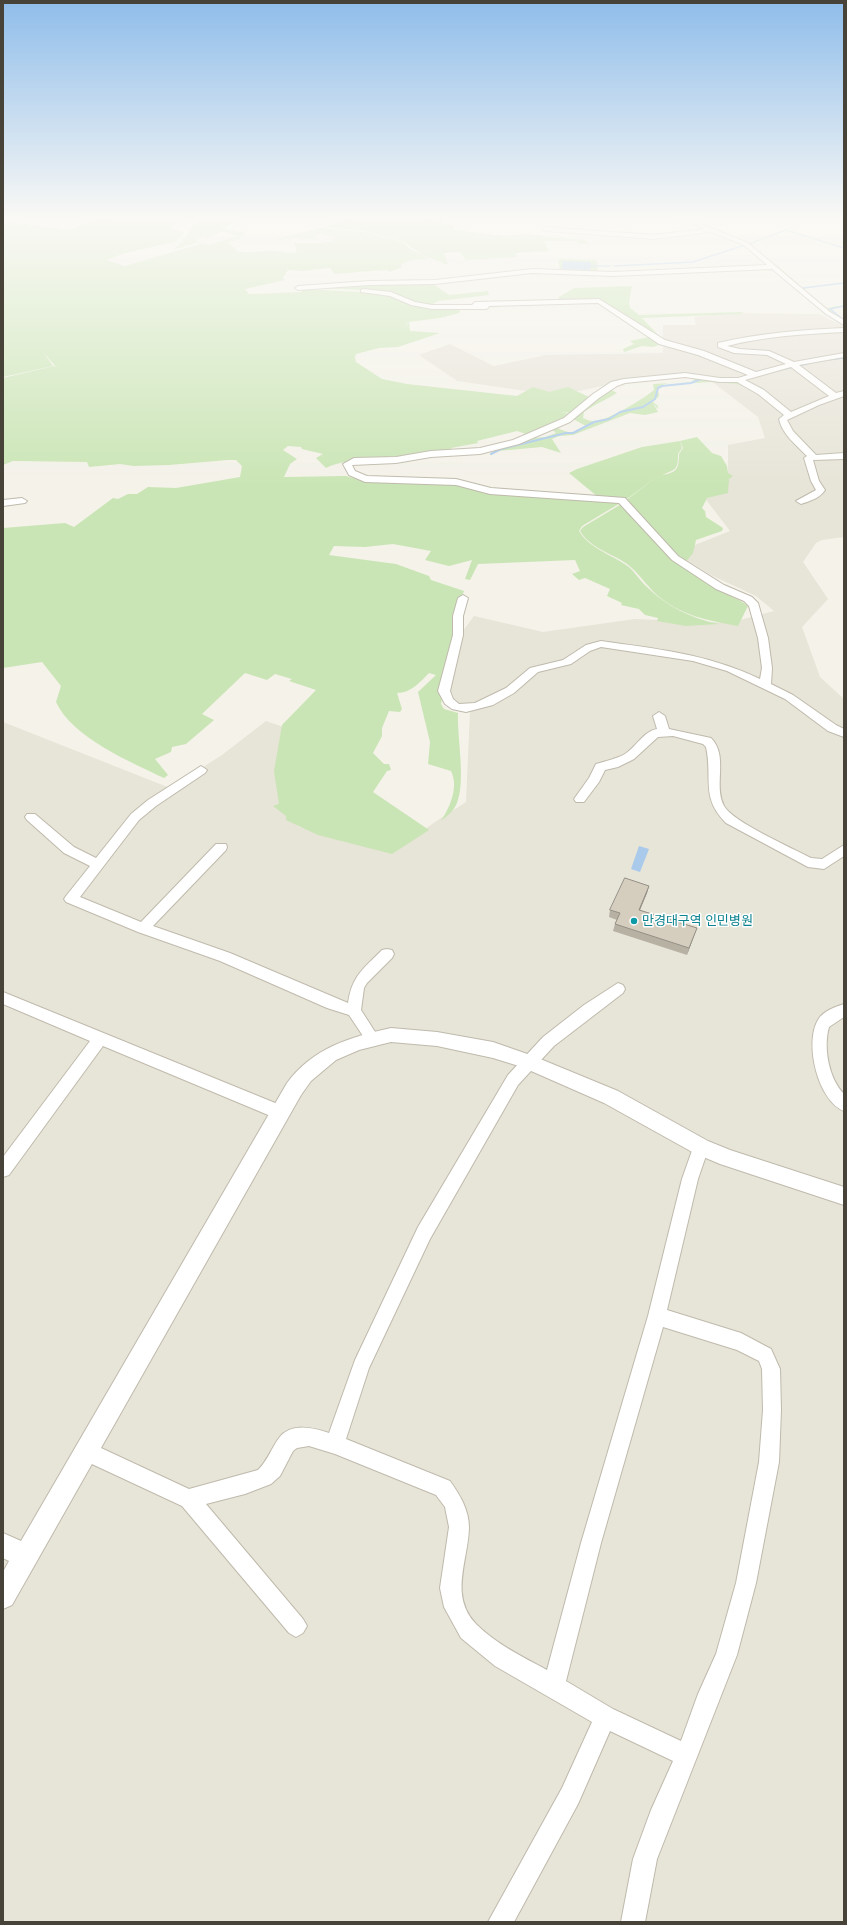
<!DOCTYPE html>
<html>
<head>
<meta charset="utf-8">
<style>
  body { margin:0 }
  #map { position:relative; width:847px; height:1925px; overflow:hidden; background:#f4f2e9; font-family:Lato,sans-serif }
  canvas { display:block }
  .frame { position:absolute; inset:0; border:4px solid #474338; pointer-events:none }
</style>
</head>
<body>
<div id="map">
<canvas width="847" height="1925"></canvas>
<div class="frame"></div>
</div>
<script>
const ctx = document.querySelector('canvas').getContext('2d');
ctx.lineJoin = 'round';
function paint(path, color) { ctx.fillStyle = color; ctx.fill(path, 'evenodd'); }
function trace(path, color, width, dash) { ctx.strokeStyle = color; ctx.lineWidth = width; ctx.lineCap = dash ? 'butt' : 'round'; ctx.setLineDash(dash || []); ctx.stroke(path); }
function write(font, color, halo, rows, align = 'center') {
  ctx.font = font + ' Lato,"Noto Sans KR",sans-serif'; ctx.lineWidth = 3; ctx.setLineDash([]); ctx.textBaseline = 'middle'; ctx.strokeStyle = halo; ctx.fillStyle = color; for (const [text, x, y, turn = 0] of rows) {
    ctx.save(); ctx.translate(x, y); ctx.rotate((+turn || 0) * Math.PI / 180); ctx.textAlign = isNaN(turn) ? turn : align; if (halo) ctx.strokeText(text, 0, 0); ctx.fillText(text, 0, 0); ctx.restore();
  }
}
paint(new Path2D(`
  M726,313L819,314L844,326V537L822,540L816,543L803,562L828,599L802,627L820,677L844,699V1922H3V722L170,788L222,755L266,721L292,730L284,809L298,826L351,841L395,851L435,822L466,802L470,712L447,693L460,635L474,616L543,632L635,619L729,623L774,611L756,596L711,575L675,553L730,531L704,497L728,486V445L765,438L758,417L711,381L697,374L640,378L584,390L544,397L526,391L457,381L419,355L450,344L494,366L546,355L663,353V325H696L694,317Z`), '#e7e4d8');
paint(new Path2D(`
  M120,216H183L172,224L174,225L170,229L185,232L175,242L125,253L107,260L125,266L203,243L209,245L238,236L222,231L207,239L204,237L196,240L200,242L172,250C186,242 190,226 200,216H250L238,218L224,229L246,233L240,239L227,243L235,248L237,251C249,254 257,251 268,251C278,250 287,254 297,252L294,243H320L332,241L334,237L322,234L314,236L317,240L295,238L266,242L320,228L365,232L402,242L410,249L429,259L412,260L401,264L402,267L390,272L386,270L334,274L330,268L302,271L288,270L283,278L285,280L245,289L249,294L301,292L303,289L382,293L391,295L411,305L461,308L459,313L440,318L408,322L404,328L409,322L410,331L440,333L398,347L379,348L356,354L355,357L356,362L382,379L407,384L517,396L533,387L549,392L568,387L589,397L571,413L561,412L570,414L565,418L529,435L517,431L477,441L478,443L451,448L454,452L389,457L384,460C364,460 344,459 326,468L316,458L323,454L302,449L301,447L288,446L283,450L297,459L290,464L284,477L346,476L368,482L459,484L486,493L622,502L582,526L579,531C589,548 610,554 626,565C634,570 639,580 647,587C666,606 692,619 719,624L686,626L657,621L658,618L645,615L639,609L621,605L622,603L607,596L610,589L585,578L579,580L572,574L580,571L575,560L478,564L470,580L465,579L472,560L449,566L425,560L431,551L393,544L365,547L334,546L329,555L396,564L429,576L431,580L464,591L458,606L441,704L444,709L458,713C457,739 466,780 457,803C454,811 447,816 441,821C450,807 459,787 451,771L428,764L430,742L418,692L436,675L429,673C420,682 411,693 397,693L402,709L400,712L389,711L382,728V736L373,753L384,764H389L391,770L387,771L373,792L429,830L392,854L318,835L286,820V816L273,806L279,804L274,771L282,725L316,690L289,681L292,679L275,674L267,680L245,673L202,714L214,720L186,744L172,747L171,752L155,759L168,775L164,778C130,762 72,737 56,702L61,686L42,662L3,668V528L65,523L74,527L113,498L118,499L128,494H137L148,487L176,488L240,477L242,466L236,460H228L169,465L134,466L120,464L89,467L87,462L13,461L3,465V378L54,366L59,368L55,366L43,352L53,366L3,377V221L68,230L88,222Z
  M340,216H422L446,224L454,225V230L503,236L526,234L586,240L589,244H579L577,241H544L549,251L516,253L517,257L466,260L459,252L444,253L448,264H445L422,255L404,242L365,231L324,227L351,218Z
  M786,230L844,248L786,231L750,244L766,259L778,266L803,288L844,282L804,289L827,308L844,305L830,310L839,319L779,269L748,244Z
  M561,259L597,260L598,272L560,270L558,260Z
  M432,283L449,295L488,291L489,295L439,301L434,303V306L518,304C495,309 440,310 417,304C407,301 398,295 386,293C361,289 335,289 310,288L371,284Z
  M632,286L629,302L630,308L639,315L744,312L740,314L642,318L662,339L600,300H558L559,297L574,288Z
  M649,337L661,344L653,347L642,346L624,352L623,349L634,344L630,341Z
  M694,377L739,382L748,388L737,384L711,382L693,383L699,379C684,386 672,379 658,387L654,399L642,407L650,402L652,403L650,401L655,399L658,390L659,396L653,402L658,406V409L653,403L658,412L645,415L630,413L573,435L559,436L552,439L561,453L542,447L487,452L532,438L545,437L556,433L551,429L556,427C574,437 577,431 594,423L586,426L573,419L610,389L617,393C606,400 595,404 584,412L583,418C586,419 589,421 592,421C607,422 643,399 654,390L653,384L690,382L693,381Z
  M697,437L712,453L721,456L727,466L728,473L733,476L729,479L728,493L707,498L702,508L705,511L706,517L723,528L722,531L696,540L693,553L685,563L625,501L658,476L624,501L598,497L569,473L577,469L642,447L680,441L682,448L678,454C678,470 676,469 662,475C677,473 679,468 679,454L683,448L680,441Z
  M623,503C647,533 685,565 716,588C726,595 738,598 748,606L738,626C709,621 679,615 657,595C646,585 638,572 627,564C611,553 590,548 580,531L583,527Z`), '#cae5b5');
paint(new Path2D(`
  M562,261L591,262L590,270L562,269Z
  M639,846L649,849L640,872L631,869Z`), '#aacaec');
trace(new Path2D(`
  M749,244L786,230L844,248
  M591,266H610
  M614,266L693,262L745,245
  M803,288L844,283
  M844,306L830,309L844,320
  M819,361L844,358`), '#aacaec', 1.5);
trace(new Path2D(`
  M798,366L809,363
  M778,370L793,367
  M725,382H739
  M491,454L501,449L566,433H573L594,422L609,419L620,412L643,407L655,399L658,388L662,386L691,383L701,379`), '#aacaec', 2);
const minor = new Path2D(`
  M674,216H681L748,243L830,312L844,320V325L826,314L772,269L613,276L532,273L435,284L369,285L298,290L295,288L298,286L369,281L435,280L532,269L613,272L767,265L744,245L711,232L653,239L546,231L543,229L546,227L653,235L705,229Z
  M363,289L391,292L415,302L432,305H472L475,302L599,299L665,340L704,351L756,372L786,364L767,355L734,353L718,347V343C760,333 801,330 844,328V332C805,334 766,336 727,346L740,349L769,351L794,362L844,353V357L799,365L836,393L844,391V396L819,405L787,420L793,431L816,455L844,453V459L813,460L819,481L825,490C820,498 810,501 801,504L796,501L816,490L811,481L804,458L807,456C797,446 782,434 779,419L784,415L758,394L737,382H720L685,377L625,383L617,386L599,398L570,422L519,444L480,454L431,457L396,463L352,465L355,471L367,476L456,479L491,488L625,498L678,556L724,585L752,597L758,603L768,638L772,668L771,684L793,695L836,725L844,729V737L828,731L785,699L727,671L693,661L601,647L590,651L571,664L538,672L514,693L493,705L466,712L452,709L445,704L438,691L453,635V616L458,598L463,595L468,598L463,616V635L450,691L453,699L459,704L475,703L506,688L530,668L563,660L586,645L601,641C658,649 708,654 760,679L762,668L758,638L749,606L744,601L716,589L672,560L619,503L490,494L456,485L365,482L349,475L343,464L354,458L396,457L431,451L480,448L513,440L564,418L593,394L611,382L624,379L685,373L720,378H738L748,375L698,355L659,344L598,303L489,306L488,308L486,309H432L411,305L390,296L361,292V290ZM791,367L829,396L791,412L764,390L745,380Z
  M22,498L27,501L25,503L3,506V500Z
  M659,712L665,716L669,729L711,738C729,756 713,785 724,806C733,822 792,848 811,858L822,859L844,845V856L824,869L808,867L726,823C700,797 713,779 706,747L703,744L673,736L658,737L634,759L618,767L605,770L599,782L584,802H576L574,799L589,778L596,764C606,761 616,759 625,754C636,747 644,731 657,729L653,716Z
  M201,766L207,770L205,773L156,806L139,820L80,897L141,922L216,844H226L227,847L226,850L153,926L230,953L348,1003C352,976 363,969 382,950L387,949L392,950L394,954L392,958L367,983L364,988L361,1010L379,1038L377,1042L372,1044L367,1042L349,1015L327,1008L220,961L138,932L66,902L64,899L66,896L90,866L64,853L27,820L25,817L27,814H35L74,847L96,858L131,814L148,800Z
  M618,983L623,985L625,989L623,993L554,1046L518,1085L430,1239L369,1368L346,1439L450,1481C460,1495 469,1510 469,1528C468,1561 449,1596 476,1624C496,1644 523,1657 547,1670L581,1543L648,1316L682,1179L695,1142L701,1140L707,1142L709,1147L698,1179L667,1310L741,1333L771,1349L780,1369L781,1410L779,1462L756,1583L737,1655L657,1859L645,1922H621L633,1859L651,1810L673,1761L610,1731L578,1804L514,1922H488L562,1788L592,1722L495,1666L461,1638L444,1607L440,1588L449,1527L445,1507L436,1495L335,1454L309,1446L297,1448L293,1451L280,1476L271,1484L245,1494L206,1504L303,1619L307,1626L303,1633L296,1637L289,1633L182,1506L79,1458L76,1451L79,1444L86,1441L189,1489L258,1470C268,1460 271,1449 279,1438C291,1422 314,1428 329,1433L355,1360L418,1227L508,1075L543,1037L584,1005ZM663,1327L737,1350L759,1361L762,1369L763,1410L759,1462L736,1583L716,1654L698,1694L681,1741L613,1709L566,1681L601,1543Z
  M3,992L285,1107L287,1112L285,1117L279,1119L273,1117L103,1046L9,1175L3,1177V1157L90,1041L3,1004Z
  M844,1004V1017L829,1027C823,1048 829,1079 844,1094V1111C818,1101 804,1043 818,1020C823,1011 835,1007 844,1004Z`);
const tertiary = new Path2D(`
  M391,1028L437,1032L493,1042L533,1056L618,1091L708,1141L730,1150L844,1187V1205L720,1164L694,1153L604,1103L522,1067L493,1058L437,1046L391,1042L359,1050L336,1060L311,1081L301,1095L12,1605L3,1609V1572L9,1561L3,1558V1533L21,1541L287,1083C313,1048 350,1037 391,1028Z`);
trace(minor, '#bfbaac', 2);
trace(tertiary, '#bfbaac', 2);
paint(minor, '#fff');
paint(tertiary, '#fff');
paint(new Path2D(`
  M649,886L647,893L640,910L697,928L687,955L613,931L615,924L617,920L609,917L610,910Z`), '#b7b1a4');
paint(new Path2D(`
  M649,886L647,893L637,917L639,910Z
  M697,928L694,936L687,955L689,948Z`), '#959086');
const building = new Path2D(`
  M625,878L649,886L639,910L697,928L689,948L615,924L620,913L610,910Z`);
paint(building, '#d5cebf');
trace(building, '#959086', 1);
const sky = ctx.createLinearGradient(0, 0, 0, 485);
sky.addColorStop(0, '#8fbdea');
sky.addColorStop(0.45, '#faf9f5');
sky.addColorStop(1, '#faf9f500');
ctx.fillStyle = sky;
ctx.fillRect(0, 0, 847, 485);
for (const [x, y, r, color] of [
  [634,921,4,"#0f9aa8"]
]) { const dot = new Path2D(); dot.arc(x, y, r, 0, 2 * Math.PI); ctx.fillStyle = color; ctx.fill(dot); trace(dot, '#fff', 1.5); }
write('13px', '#0d838f', '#fff', [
  ["만경대구역 인민병원",642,921]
], 'left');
</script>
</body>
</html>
